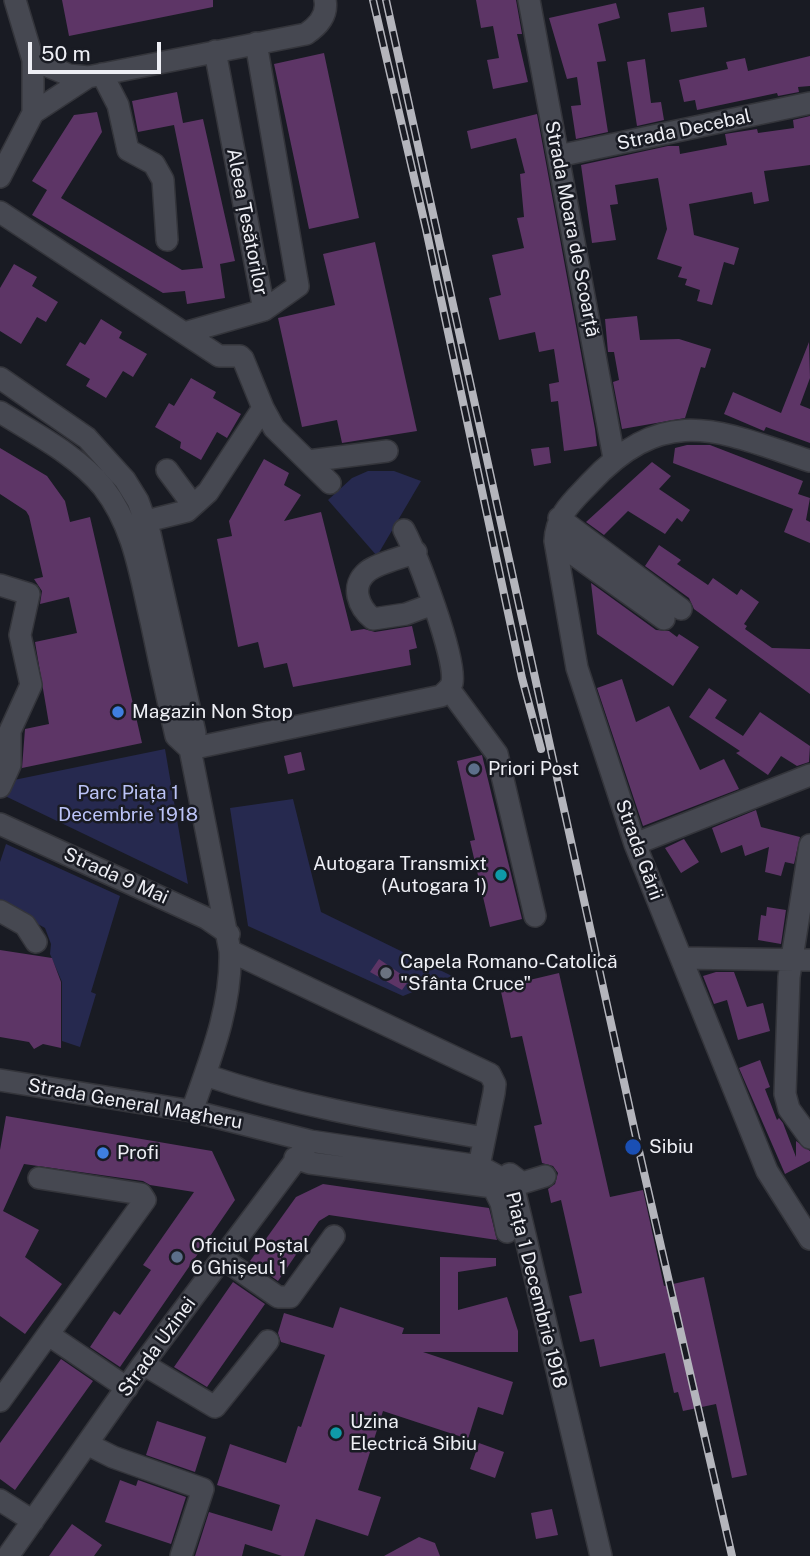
<!DOCTYPE html>
<html>
<head>
<meta charset="utf-8">
<style>
  body { margin:0 }
  #map { position:relative; width:810px; height:1556px; overflow:hidden; background:#191b23; font-family:"Public Sans",sans-serif }
  canvas { display:block }
  .scale { position:absolute; left:28px; top:42px; width:133px; height:32px; box-sizing:border-box; border:4px solid #eeeff5; border-top:0; padding-left:9px; font-size:21px; line-height:24px; white-space:nowrap; color:#eeeff5; -webkit-text-stroke:5px #191b23; paint-order:stroke }
</style>
</head>
<body>
<div id="map">
<canvas width="810" height="1556"></canvas>
<div class="scale">50 m</div>
</div>
<script>
const ctx = document.querySelector('canvas').getContext('2d');
ctx.lineJoin = 'round';
function paint(path, color) { ctx.fillStyle = color; ctx.fill(path, 'evenodd'); }
function trace(path, color, width, dash) { ctx.strokeStyle = color; ctx.lineWidth = width; ctx.lineCap = dash ? 'butt' : 'round'; ctx.setLineDash(dash || []); ctx.stroke(path); }
function write(font, color, halo, rows, align = 'center') {
  ctx.font = font + ' "Public Sans",sans-serif'; ctx.lineWidth = 5; ctx.setLineDash([]); ctx.textBaseline = 'middle'; ctx.strokeStyle = halo; ctx.fillStyle = color; for (const [text, x, y, turn = 0] of rows) {
    ctx.save(); ctx.translate(x, y); ctx.rotate((+turn || 0) * Math.PI / 180); ctx.textAlign = isNaN(turn) ? turn : align; if (halo) ctx.strokeText(text, 0, 0); ctx.fillText(text, 0, 0); ctx.restore();
  }
}
paint(new Path2D(`
  M368,471H394L421,481L377,556L328,500L352,478Z
  M165,749L188,884L3,795L9,781Z
  M293,799L321,912L452,976L403,996L248,926L230,808Z
  M6,844L120,896L91,992L96,994L80,1047L62,1041V982L50,954L51,944L45,928L0,903V862Z`), '#26294f');
paint(new Path2D(`
  M62,0H213V7L69,36Z
  M476,0H516L522,34H517L528,82L493,89L487,60L499,58L493,26L481,28Z
  M616,3L620,18L598,24L606,61L597,62L608,132L576,139L571,106L581,105L577,77L567,79L549,18Z
  M704,7L707,27L671,32L668,13Z
  M324,53L359,218L309,229L274,64Z
  M810,56V86L798,87L799,92L778,96L777,93L697,110L695,100L684,102L679,80L728,69L726,62L745,58L748,71Z
  M645,59L651,103L661,102L664,120L637,126L627,62Z
  M177,92L183,123L203,119L235,261L220,264L225,298L187,304L185,291L163,293L32,215L47,190L32,181L74,115L97,112L102,132L61,198L182,270L203,268L174,125L138,132L132,101Z
  M537,114L595,429L597,446L564,451L558,401L551,402L549,384L559,382L554,349L539,352L535,332L499,340L489,298L501,295L492,255L524,248L517,218L524,217L520,174L525,173L516,138L471,149L467,131Z
  M810,116V165L764,171L769,201L754,204L752,192L689,204L694,235L739,248L734,265L724,262L712,305L697,301L700,290L685,285L687,279L678,277L682,267L657,259L667,229L658,178L615,185L618,204L610,205L616,240L592,243L581,165L668,146H679L680,154L727,145L725,134L757,129L758,133L794,128L793,120Z
  M375,242L417,431L342,443L337,420L302,427L278,318L335,305L323,254Z
  M14,264L37,277L32,286L58,302L46,322L37,317L21,344L0,331V288Z
  M637,316L640,340L679,339L711,349L705,368L701,367L685,418L622,429L613,382L619,380L614,352H608L605,319Z
  M101,319L122,332L119,338L147,354L133,377L123,371L106,398L86,386L90,379L66,365L80,342L85,345Z
  M809,342L810,378L800,405L810,409V443L766,427L764,431L724,414L733,392L781,413Z
  M191,378L216,392L213,398L241,414L227,438L217,432L201,460L180,448L181,442L155,427L169,403L174,406Z
  M687,445H710L803,481L798,494L810,498L806,520L810,522V543L784,532L793,509L673,463L675,448Z
  M549,447L551,463L534,466L531,449Z
  M0,448L47,476L65,501L70,522L90,517L142,743L22,768L25,729L49,724L35,642L77,633L69,597L40,604L42,591L34,579L43,577L29,516L26,511L0,494Z
  M264,459L289,473L284,485L301,495L284,521L321,512L351,631L364,629L375,632L412,626L417,648L409,650L411,665L293,687L287,663L264,668L258,642L238,647L217,539L232,536L229,521Z
  M652,462L671,476L659,489L690,510L682,522L677,518L665,534L628,511L604,535L586,522Z
  M659,545L681,560L677,564L708,585L713,578L737,595L741,589L759,602L744,624L747,626L745,629L772,648L810,649V694L694,609L689,598L645,566Z
  M591,583L656,630L669,631L677,637L679,634L699,647L673,686L597,634Z
  M622,679L636,722L669,706L700,770L724,759L739,789L643,826L597,688Z
  M709,688L727,700L715,718L743,736L760,712L810,746L809,762L797,766L781,756L768,775L736,753L740,751L689,717Z
  M301,752L305,770L288,774L284,756Z
  M482,755L522,919L490,927L470,841L475,840L457,761Z
  M756,810L761,827L800,837L794,864L785,862L781,876L765,872L769,847L745,856L742,845L721,853L712,828Z
  M684,839L699,862L681,873L665,848Z
  M767,907L786,910L781,944L758,940L761,915L766,916Z
  M0,950L52,958L61,982V1048L43,1044L34,1049L29,1042L0,1037Z
  M379,959L405,977L407,983L402,990L370,972Z
  M716,972H734L747,1007L763,1003L770,1031L738,1040L727,1000L714,1004L703,976Z
  M559,973L610,1197L643,1190L664,1286L704,1277L747,1475L732,1478L716,1404L683,1411L678,1392L674,1393L665,1353L600,1367L594,1339L580,1342L569,1296L582,1293L561,1200L551,1203L548,1189L555,1184L558,1173L553,1166L542,1163L534,1126L542,1124L522,1036L511,1038L500,987Z
  M760,1060L770,1087L765,1089L777,1120L779,1118L783,1123L796,1157V1141L810,1151V1161L785,1174L739,1068Z
  M6,1116L212,1151L235,1200L120,1367L90,1347L114,1311L120,1315L151,1270L143,1265L194,1192L150,1185L143,1181L24,1164L3,1211L39,1230L25,1257L62,1284L25,1334L0,1316V1150Z
  M323,1184L489,1208L497,1240L329,1215L319,1221L278,1281L250,1261L296,1197Z
  M440,1257L496,1258V1266L458,1272V1310L507,1297L518,1331V1352H423L513,1382L503,1415L478,1407L468,1439L383,1411L358,1490L381,1497L368,1536L316,1519L304,1556H282L245,1544L242,1556H195L209,1512L272,1531L280,1505L217,1485L230,1444L286,1463L298,1426L301,1427L325,1355L281,1342L278,1333L284,1313L333,1328L340,1307L404,1328L402,1334H440Z
  M233,1282L265,1304L207,1387L174,1367Z
  M61,1359L93,1381L15,1490L0,1479V1443Z
  M157,1421L206,1437L195,1472L146,1455Z
  M479,1443L504,1452L495,1478L470,1469Z
  M120,1480L136,1486L138,1480L186,1497L171,1544L105,1522Z
  M552,1509L558,1535L536,1539L531,1513Z
  M72,1524L102,1545L94,1556H49Z
  M419,1537L435,1543L440,1556H384Z`), '#5d3566');
const minor = new Path2D(`
  M15,0L33,60V113
  M529,0L614,458
  M256,43L298,286L264,310
  M33,60L69,75L88,77
  M102,74L118,105L128,150L154,164L163,180L167,240
  M558,156L810,103
  M0,177L33,113L88,77L306,34C318,26 328,15 325,0
  M0,212L219,356H240L243,359L263,408L208,492L187,511L147,521
  M184,333L264,310L215,51
  M0,378L87,438L125,480L138,501L150,534L195,733L190,749L230,951C232,1006 210,1060 192,1111
  M263,408L274,428L330,483
  M0,412C35,434 77,455 103,487C134,527 140,574 151,621C159,659 167,697 176,736L190,749
  M308,461L387,451
  M810,461C719,431 666,402 590,483C573,501 556,515 555,541L577,668L635,844L767,1171L810,1239
  M167,470L193,505
  M559,518L681,609
  M555,541L664,619
  M416,552C402,558 380,562 368,571C349,586 359,608 373,619L406,614L433,604
  M0,585L29,594L20,635L31,685L10,731V765L0,787
  M449,689L497,754L535,916
  M190,749L441,696C445,692 450,689 452,683C457,659 417,555 404,530
  M0,824L206,918L229,934
  M635,844L810,775
  M810,845L789,977L785,1094L789,1109L810,1138
  M0,911L25,925L36,942
  M230,951L490,1074L495,1084L494,1093L479,1166
  M682,958L810,960
  M205,1075C299,1107 386,1121 484,1138
  M0,1080L192,1111L310,1141L479,1166L503,1179L515,1193L601,1556
  M295,1158L310,1163L493,1187L501,1185L509,1174
  M510,1174L522,1183L545,1176
  M493,1187L501,1203L507,1232
  M222,1258L278,1297H290L334,1236
  M49,1335L127,1388
  M143,1364L215,1407L268,1341
  M0,1401L145,1200L141,1194L39,1178
  M87,1444L113,1457L203,1489L181,1556
  M0,1500L33,1521
  M8,1556L143,1364L310,1141`);
trace(minor, '#34353b', 24);
trace(minor, '#464851', 21);
const rail = new Path2D(`
  M373,0L426,229L522,678L541,749
  M386,0L640,1155L732,1556`);
trace(rail, '#b4b5bc', 8);
trace(rail, '#191b23', 5, [16]);
for (const [x, y, r, color] of [
  [118,712,7,"#3f7fe0"],
  [474,769,7,"#5c6f8a"],
  [501,875,7,"#0f9aa8"],
  [386,973,7,"#6b7280"],
  [633,1147,9,"#1a4fb4"],
  [103,1153,7,"#3f7fe0"],
  [177,1257,7,"#5c6f8a"],
  [336,1433,7,"#0f9aa8"]
]) { const dot = new Path2D(); dot.arc(x, y, r, 0, 2 * Math.PI); ctx.fillStyle = color; ctx.fill(dot); trace(dot, '#191b23', 2.5); }
write('19px', '#eeeff5', '#191b23', [
  ["Strada Decebal",684,130,-12],
  ["Aleea Țesătorilor",247,222,79],
  ["Strada Moara de Scoarță",572,229,79],
  ["Strada Gării",639,850,70],
  ["Strada 9 Mai",116,876,24],
  ["Strada General Magheru",135,1104,10],
  ["Piața 1 Decembrie 1918",536,1290,76],
  ["Strada Uzinei",157,1347,-54]
]);
write('19px', '#eeeff5', '#191b23', [
  ["Magazin Non Stop",132,712],
  ["Priori Post",488,769],
  ["Autogara Transmixt",487,864,"right"],
  ["(Autogara 1)",487,886,"right"],
  ["Capela Romano-Catolică",400,962],
  ["\"Sfânta Cruce\"",400,984],
  ["Sibiu",649,1147],
  ["Profi",117,1153],
  ["Oficiul Poștal",191,1246],
  ["6 Ghișeul 1",191,1268],
  ["Uzina",350,1422],
  ["Electrică Sibiu",350,1444]
], 'left');
write('19px', '#bcc4f7', '#191b23', [
  ["Parc Piața 1",128,793],
  ["Decembrie 1918",128,815]
]);
</script>
</body>
</html>
